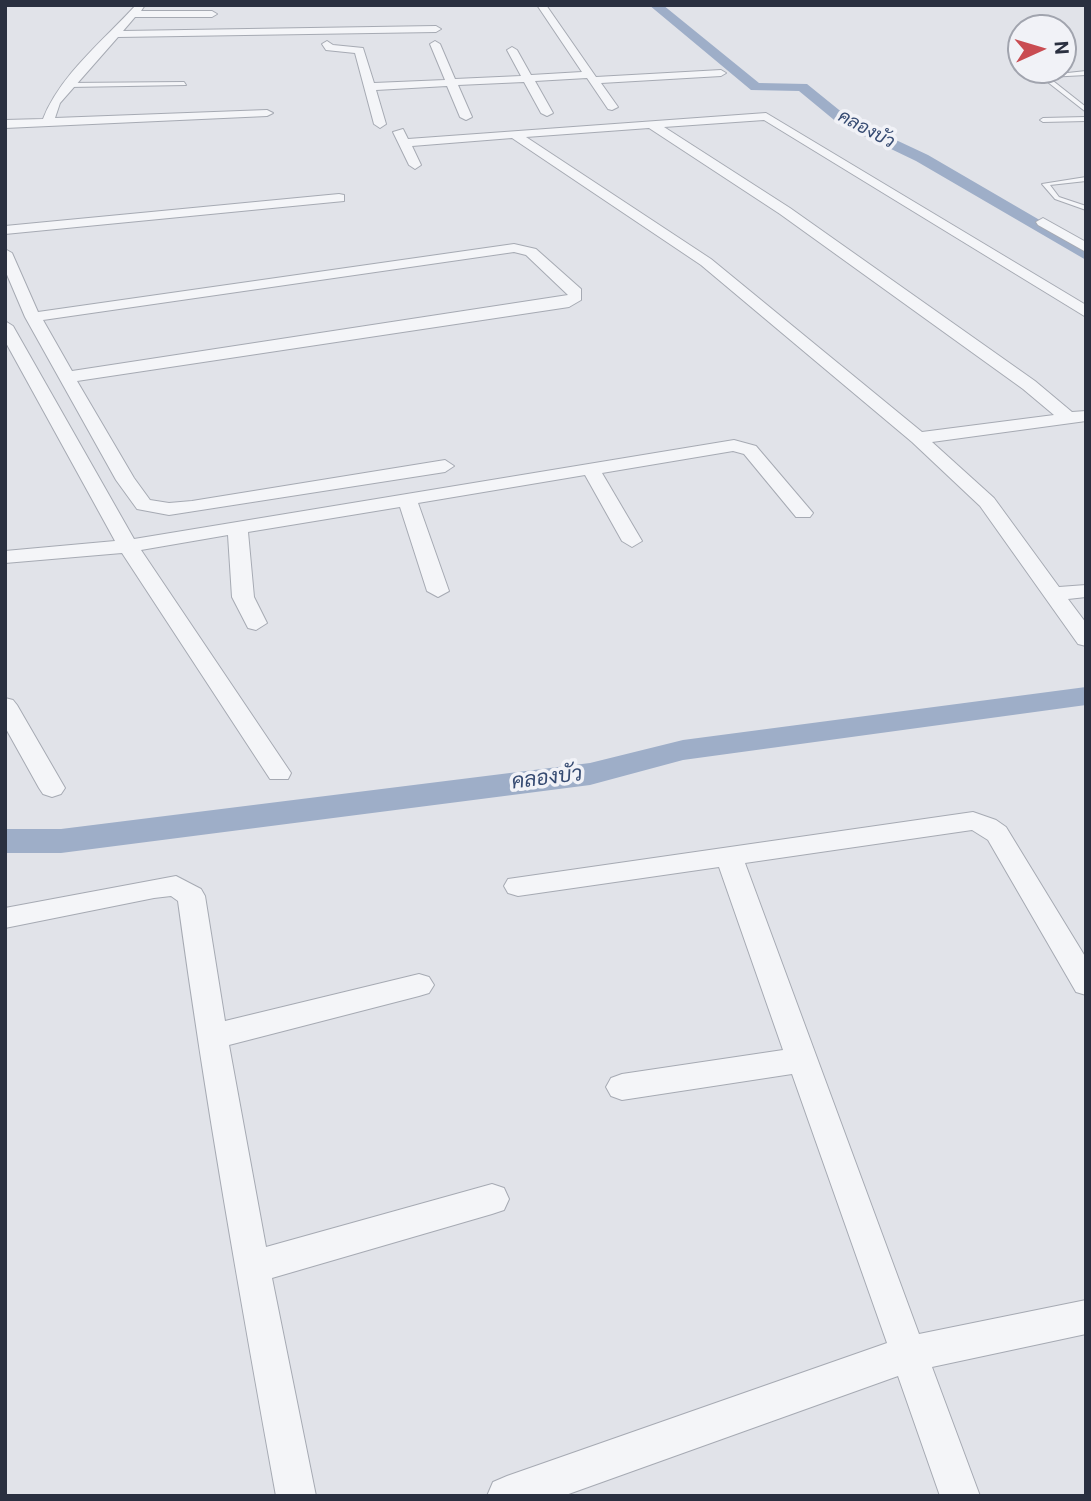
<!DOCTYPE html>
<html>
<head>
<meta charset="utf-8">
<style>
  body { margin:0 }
  #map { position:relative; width:1091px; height:1501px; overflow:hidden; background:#e1e3e9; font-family:Roboto,sans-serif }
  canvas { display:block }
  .frame { position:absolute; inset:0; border:7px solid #2a3040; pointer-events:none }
  .north { position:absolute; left:1007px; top:14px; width:70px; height:70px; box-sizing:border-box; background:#f1f2f7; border:2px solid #a1a4ae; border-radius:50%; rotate:86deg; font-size:19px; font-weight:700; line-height:28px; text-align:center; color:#2a3040 }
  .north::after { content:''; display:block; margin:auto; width:24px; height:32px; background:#c94c52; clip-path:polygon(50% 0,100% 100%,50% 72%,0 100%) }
</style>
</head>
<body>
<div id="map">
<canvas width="1091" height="1501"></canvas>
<div class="frame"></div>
<div class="north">N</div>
</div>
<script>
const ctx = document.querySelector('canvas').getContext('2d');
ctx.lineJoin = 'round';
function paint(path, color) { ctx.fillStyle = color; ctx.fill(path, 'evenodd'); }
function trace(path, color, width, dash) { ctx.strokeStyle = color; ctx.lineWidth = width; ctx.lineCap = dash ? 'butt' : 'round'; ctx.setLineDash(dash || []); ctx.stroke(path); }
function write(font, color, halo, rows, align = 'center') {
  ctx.font = font + ' Roboto,Sarabun,sans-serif'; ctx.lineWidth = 7; ctx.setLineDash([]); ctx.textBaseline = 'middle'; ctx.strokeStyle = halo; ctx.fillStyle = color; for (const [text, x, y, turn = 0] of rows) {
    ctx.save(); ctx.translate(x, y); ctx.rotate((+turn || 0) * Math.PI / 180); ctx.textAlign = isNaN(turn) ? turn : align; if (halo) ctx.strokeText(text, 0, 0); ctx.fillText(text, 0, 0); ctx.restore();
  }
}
paint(new Path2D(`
  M649,5H663L759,83L807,84L849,118L928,155L1086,247V260L916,161L839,124L799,91L751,90Z
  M1086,687V705L683,760L590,785L61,853H5V829H61L590,763L683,740Z`), '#9eaec8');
const lane = new Path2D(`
  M1086,71V75L1048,77L1086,107V112L1040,76Z
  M184,82L186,85L69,87L66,85L69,83Z
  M1086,117V121L1043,122L1040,120L1043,118Z
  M1086,177V181L1050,185L1059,197L1086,206V210L1055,199L1042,184Z`);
const street = new Path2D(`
  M136,5H145L141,11H212L217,14L212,17H135L123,31L436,26L441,29L436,32L118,37L60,103L55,118L267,110L273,113L267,116L5,128V120L43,119C60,75 104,40 136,5Z
  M537,5H546L596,77L721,70L726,73L721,76L601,83L618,107L612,110L608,109L587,78L535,81L553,113L547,116L541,113L524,82L458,85L472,117L466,120L460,117L447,86L376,90L386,124L380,128L374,124L355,53L326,50L322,44L327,41L333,45L363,48L374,83L445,80L430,44L435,41L440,44L455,79L521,76L507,50L512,47L517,50L531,75L582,72Z
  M766,113L1086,305V317L764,120L664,127L790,208L1035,381L1072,412L1086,411V421L932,442L994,498L1059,587L1086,585V597L1068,599L1086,623V646L1078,644L980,506L912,442L701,265L512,138L412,146L421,165L415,169L409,165L393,132L403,129L408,139ZM649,128L780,214L1023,389L1054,415L922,432L711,259L526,137Z
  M339,194L344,195V201L5,234V226Z
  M1043,218L1086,242V252L1038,225L1036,222Z
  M514,244L536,249L581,289V300L569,307L77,381L134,478L150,500L169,503L192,501L445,460L454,466L445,472L169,515L137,509L116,480L25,317L5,270V249L12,253L38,312ZM514,252L526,255L568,295L72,371L43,320Z
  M5,321L13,326L134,539L734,440L756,446L813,513L810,517H796L744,454L733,451L602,473L642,541L632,547L622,541L585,475L418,503L449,591L438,597L427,591L400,507L248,532L254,597L267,623L256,630L248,628L232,597L228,535L141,550L291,773L288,779H270L122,553L5,563V551L115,541L5,341Z
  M5,698L13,700L17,705L65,788L61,794L52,797L43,794L39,788L5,727Z
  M973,812L996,820L1006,827L1086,958V995L1076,992L988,840L972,830L745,863L919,1334L1086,1300V1334L932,1367L980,1496H940L898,1376L563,1496H487L493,1482L507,1476L887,1343L792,1074L622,1100L611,1096L606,1087L611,1078L622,1074L783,1050L719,867L518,896L508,893L504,886L508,879Z
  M176,876L201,889L205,896L225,1021L419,974L429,977L434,985L429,993L419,996L229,1045L266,1247L492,1184L504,1188L509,1199L504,1210L492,1214L272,1278L316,1496H276C240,1297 205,1100 178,901L171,896L154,898L5,928V908Z`);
trace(lane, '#a6aab3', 2);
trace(street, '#a6aab3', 2);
paint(lane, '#f4f5f8');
paint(street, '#f4f5f8');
write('italic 18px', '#364b72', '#f1f2f7', [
  ["คลองบัว",866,130,28]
]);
write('italic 21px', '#364b72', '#f1f2f7', [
  ["คลองบัว",547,779,-7]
]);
</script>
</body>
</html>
